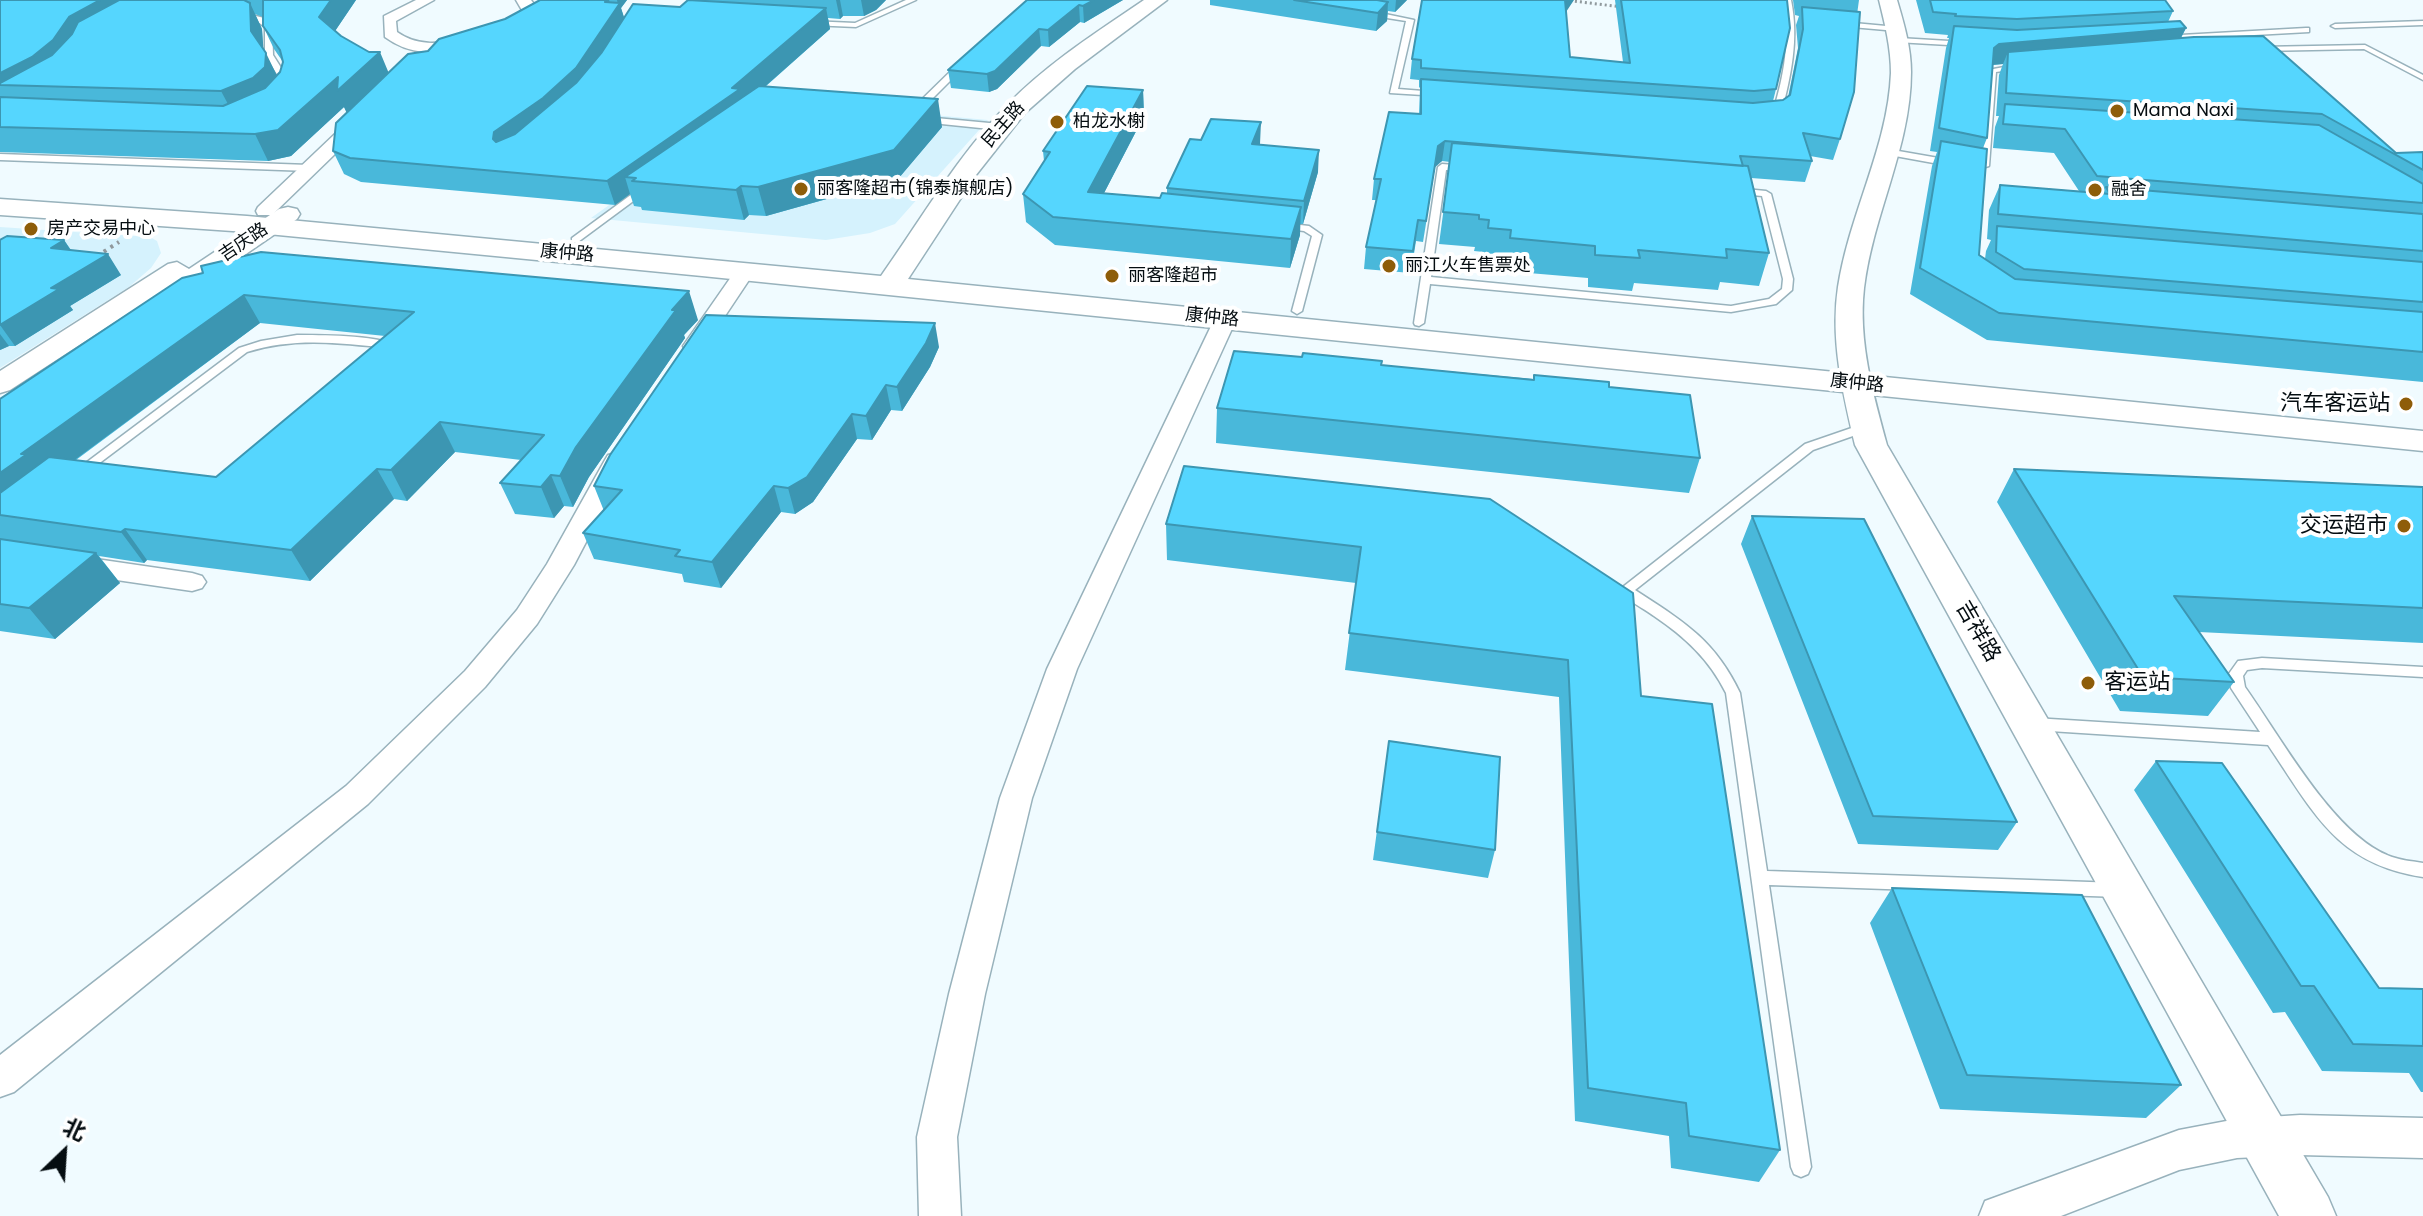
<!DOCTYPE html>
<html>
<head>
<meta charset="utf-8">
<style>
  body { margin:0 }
  #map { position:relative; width:2423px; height:1216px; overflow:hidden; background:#f0fbff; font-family:Poppins,"Noto Sans SC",sans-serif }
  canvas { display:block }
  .north { position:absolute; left:24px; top:1112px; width:80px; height:80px; -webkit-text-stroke:6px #fff; paint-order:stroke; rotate:25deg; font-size:22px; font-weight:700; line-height:32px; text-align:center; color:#050d11 }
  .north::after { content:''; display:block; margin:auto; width:28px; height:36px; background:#050d11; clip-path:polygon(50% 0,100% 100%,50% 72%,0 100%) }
</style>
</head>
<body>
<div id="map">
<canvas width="2423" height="1216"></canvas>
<div class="north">北</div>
</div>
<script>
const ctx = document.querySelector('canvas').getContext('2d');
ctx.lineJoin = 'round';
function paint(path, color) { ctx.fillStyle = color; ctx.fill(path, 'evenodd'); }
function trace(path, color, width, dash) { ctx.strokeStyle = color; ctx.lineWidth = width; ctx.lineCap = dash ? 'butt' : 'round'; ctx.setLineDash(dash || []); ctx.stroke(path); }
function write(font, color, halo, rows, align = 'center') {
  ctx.font = font + ' Poppins,"Noto Sans SC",sans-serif'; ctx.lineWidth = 8; ctx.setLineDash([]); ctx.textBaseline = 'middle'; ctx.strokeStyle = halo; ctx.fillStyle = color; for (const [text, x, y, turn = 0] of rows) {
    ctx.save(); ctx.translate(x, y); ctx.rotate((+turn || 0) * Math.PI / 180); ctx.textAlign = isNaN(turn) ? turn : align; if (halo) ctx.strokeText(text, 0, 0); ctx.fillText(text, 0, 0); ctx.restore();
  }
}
paint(new Path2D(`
  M757,99L988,120L895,224L870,233L826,240L591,218Z
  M0,227L150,237L157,241L161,253L151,268L129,287L0,368Z`), '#d5f2fd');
const service = new Path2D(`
  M906,0H916L856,27L810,25L806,23L810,21L855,23Z
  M1783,0H1791C1799,39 1791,76 1781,114L1772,118L1768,115L1773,112C1784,75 1791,39 1783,0Z
  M236,11L264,18L272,24L273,55L292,85L291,87H285L265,55V27L258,22L236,15Z
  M1371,11L1414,20L1398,89L1436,92H1439V96L1390,93L1406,21L1368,15Z
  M2423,21V25L2335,28L2331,26L2335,24Z
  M1843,22L1897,27L1901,29L1897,31L1840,26V22Z
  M2306,28H2309V32L2163,40L2159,38L2163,36Z
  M1899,38L1966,42L1970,44L1966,46L1896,42V38Z
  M2365,45L2423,75V80L2364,49L2260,51L2256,49L2260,47Z
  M959,63L966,65L920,111H914V107Z
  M2020,64L2024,66L2023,68L1996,72L1989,166L1982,168L1988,70Z
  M925,117L1000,124L1004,127L1000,130L922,122L921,120Z
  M1887,149L1950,160L1954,163L1950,166L1884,154V150Z
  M0,154L309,165L313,168L309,171L0,160Z
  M1442,164L1468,166L1472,169L1468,172L1446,170L1431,277L1731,306L1769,299L1782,289L1783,279L1762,196L1732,193V189L1735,188L1766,191L1771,194L1793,279L1792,290L1776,304L1731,312L1430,284L1424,323L1419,326L1415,325L1414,323L1438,167Z
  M643,186L651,188L578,242H572V238Z
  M1283,223L1309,226L1322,235L1302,311L1297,314L1292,311L1312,236L1304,231L1280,228L1278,226Z
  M297,335C318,335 378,335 393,345L388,348C340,343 294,337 247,352L81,477H73L71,474L239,348L261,341Z
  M1866,423L1872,427L1870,430L1813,450L1635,590C1683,621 1715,640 1740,693L1767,871L2119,883L2125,885L2128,890L2125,895L2119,897L1769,885L1811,1167L1808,1174L1801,1177L1794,1174L1791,1167L1726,693C1709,659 1685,637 1654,616C1643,608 1628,601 1619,590L1805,444Z
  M2262,658L2423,667V677L2262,668L2247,670L2243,676L2245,687C2280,736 2332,832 2387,855C2398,860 2411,861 2423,863V877C2336,864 2313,811 2268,745L2034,730L2029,728L2026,724L2029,720L2034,718L2260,732L2231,688L2228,675L2238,661Z`);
const minor = new Path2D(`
  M416,0H434L396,21L397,32C418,47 441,44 465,38L470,40V46C440,54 412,57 385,37L384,16Z
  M516,0H531L537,8V14L509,33H499V27L523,12Z
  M362,113L370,118L368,122L272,215H258L256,211L258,207L356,114Z
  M745,265L755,271L705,346L694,353L686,351L683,346L738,267Z
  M1225,314L1236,320L1077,669L1032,798L985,994L957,1137L961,1216H919L917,1137L949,994L1000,798L1047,669L1214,320Z
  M617,453L626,455L629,460L574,565L537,624L485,687L368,804L14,1092L0,1097V1055L346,786L465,671L517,610L547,564L605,460L608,455Z
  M0,545L192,573L202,576L206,582L202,588L192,591L0,563Z
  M2300,1115L2423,1118V1158L2300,1155L2237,1158L2179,1170L2061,1216H1979L1985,1201L2179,1130L2237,1119Z`);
const tertiary = new Path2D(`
  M1879,0H1897C1904,24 1911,47 1911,72C1911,147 1873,214 1864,288C1858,341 1873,394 1887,445L2328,1197L2336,1216H2279L1855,445C1843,394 1830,340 1838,287C1849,214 1888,147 1891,73C1891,48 1885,24 1879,0Z
  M288,207L297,209L300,214L297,219L170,306H150L147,301L10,390L0,393V371L168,264L177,262L189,269L279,209Z`);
const secondary = new Path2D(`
  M1144,0H1167L1075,69L1025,113L976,175L908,279L2423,431V451L702,276L247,232L0,215V199L247,216L881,276C922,218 958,155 1008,104C1048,63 1097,32 1144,0Z`);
trace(service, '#98b2bc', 3);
trace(minor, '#98b2bc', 3);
trace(tertiary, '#98b2bc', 3);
trace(secondary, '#98b2bc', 3);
trace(new Path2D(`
  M1565,0L1622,7`), '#90999d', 3, [2, 3]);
trace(new Path2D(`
  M97,256L119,242`), '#90999d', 4, [3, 5]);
paint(service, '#fff');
paint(minor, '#fff');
paint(tertiary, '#fff');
paint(secondary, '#fff');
paint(new Path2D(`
  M0,0H356L335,31L389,73L428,51L505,19L540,0H627L621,8L624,18L680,7L703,1V0H886L876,10L864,16H843L840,19L828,18L830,29L765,87L942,127L898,179L766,216L749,215L744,220L642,210L641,207L634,206L630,194L615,205L361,182L344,174L333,151L347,112L344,107L291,156L268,161L0,152ZM255,14L263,17V26L274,49L283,62L280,72L277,76L263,49L262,29Z
  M1027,0H1123L1084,23L1080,22L1049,47L1041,46L997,89L989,92L951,88L948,70Z
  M1210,0H1407L1395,12L1388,11L1387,21L1376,31L1210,5Z
  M1615,0H1787L1776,89L1773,101L1783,100L1788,97L1798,48L1796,25L1799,16L1795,15L1793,0H1859L1840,139L1833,160L1810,156L1812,161L1805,182L1751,178L1769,253L1759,286L1720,282L1718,290L1634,283L1632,291L1588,287V278L1505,271V262L1484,260V252L1474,251L1475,247L1439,244L1450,162L1442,161L1435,167L1423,242L1416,241L1411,273L1364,269L1366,247L1376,200H1372L1374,179L1419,114L1420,88L1419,87V80L1410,79L1412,59L1566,11L1570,57L1623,62Z
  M1916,0H2165L2173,11L2168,22L2186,28L2181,38L2396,153L2423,152V382L1987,340L1910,294L1932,166L1937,152L1930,151L1946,48L1949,38H1947L1948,35L1925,33ZM2003,64L1999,75L1996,116H1999L1995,127L1993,148L2054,153L2079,191L2000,185L1989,210L1987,239L1991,240L1986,251L1985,259L1979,255L1983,148L1987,138L1992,65Z
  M1143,90L1144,116L1104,193L1160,198L1167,194V188L1260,145L1318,172L1303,224H1300V235L1290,268L1055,245L1026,222L1023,194L1044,161L1043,151Z
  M0,240H64L71,250L121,275L70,306L73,310L15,346H9L0,350Z
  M182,278L698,320L684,335L685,338L589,477L573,507L564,506L554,518L515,514L500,483L521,460L455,452L407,501L394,499L310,581L147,560L144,563L99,556L120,583L55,639L0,631V399ZM260,323L385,336L216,477L76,460Z
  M939,347L930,367L902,411L891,410L872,440L857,439L813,502L795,514L781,512L721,588L684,582L682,574L594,559L583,533L604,511L594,486Z
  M1381,365L1533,379L1534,375L1609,387L1700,458L1689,493L1216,443L1217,408Z
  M2014,469L2423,487V643L2199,632L2234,682L2208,716L2120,711L1997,502Z
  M1490,499L1641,696L1780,1150L1759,1182L1671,1168L1669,1136L1575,1121L1559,697L1345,670L1356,583L1167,560L1166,524Z
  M1752,516L2017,822L1998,850L1858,844L1741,544Z
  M1389,741L1495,850L1488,878L1373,860Z
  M2156,761L2379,988L2423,989V1092H2421L2409,1073L2322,1071L2285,1012L2273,1013L2134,790Z
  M1892,888L2181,1085L2146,1118L1940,1109L1870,923Z`), '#49b8da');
paint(new Path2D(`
  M100,0H170L0,85V73L69,17Z
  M331,0H356L329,40L319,17Z
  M606,0H609L613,13L618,5L617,0H627L621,8L626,23L583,90L503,156L493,139L494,132Z
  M836,0H840L843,16L840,19Z
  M861,0H886L876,10L864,16Z
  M1094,0H1123L1084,23L1083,6Z
  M1396,0H1407L1395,12Z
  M1565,0H1574L1562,18Z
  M1388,2L1387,21L1376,31L1378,13Z
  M250,3L262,29L264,57L251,31Z
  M1079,5L1080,22L1049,47L1048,30Z
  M826,8L830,29L744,105L636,178L625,177L630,194L615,205L607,181L732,88Z
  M2186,28L2175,49L2008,52L2003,64L1991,65L1994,48L1999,44Z
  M1039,29L1041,46L997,89L989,92L987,74Z
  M380,52L390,76L348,116L344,107L291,156L268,161L255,134L338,77Z
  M266,53L279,80L236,119L221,91Z
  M1143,90L1144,116L1090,220L1088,192Z
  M938,99L942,127L898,179L766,216L758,187Z
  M1261,122L1260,144L1251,166L1252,144Z
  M1445,141L1442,161L1435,167L1423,242L1438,146Z
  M1319,150L1318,172L1303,224L1304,201Z
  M741,186L749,215L744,220L736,190Z
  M1301,207L1300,235L1290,268L1291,239Z
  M64,240L77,260L51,248Z
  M108,254L121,275L70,306L73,310L15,346L0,325L51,288Z
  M689,291L698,320L684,335L685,338L589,477L573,507L560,476L576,447L672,310Z
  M244,295L260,323L0,515V473L21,454Z
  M935,323L939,347L930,367L902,411L897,387Z
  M0,334L9,346L0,350Z
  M886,385L891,410L872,440L866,416Z
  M852,414L857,439L813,502L795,514L788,488Z
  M440,422L455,452L407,501L391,470Z
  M377,469L394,499L310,581L291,550Z
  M551,475L564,506L554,518L541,487Z
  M774,486L781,512L721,588L712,562Z
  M125,529L147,560L144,563L121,532Z
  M96,553L120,583L55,639L29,608Z`), '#3c96b2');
const building = new Path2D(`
  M0,0H100L69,17L53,40L32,57L0,73Z
  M119,0H244L250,3L251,31L266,53L265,67L253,78L221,91L0,85V83L52,55L72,34L78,22Z
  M263,0H331L319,17L341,36L369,52H380L337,91L338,77L278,130L255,134L0,127V97L223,106L265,88L280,72L283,62L280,50L263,26Z
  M540,0H606L605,2L620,3L576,68L543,98L494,132L493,139L496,142L515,134L576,83L602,52L633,4L680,7L688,0L826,8L732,88L740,89L607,181L350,158L333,151L336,123L408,54L428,51L439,39L505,19Z
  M1027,0H1094L1083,6L1079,5L1048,30L1039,29L995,71L987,74L948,70Z
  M1294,0H1377L1388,2L1378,13Z
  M1422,0H1565L1570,57L1630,63L1621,0H1787L1790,28L1776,89L1754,91L1421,68V60L1412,59Z
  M1930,0H2165L2173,11L2017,19L1955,16L1956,14L1933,12Z
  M1802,7L1860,12L1854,92L1840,139L1803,133L1812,161L1740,156L1743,166L1445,141L1438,146L1426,221L1418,220L1413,251L1366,247L1381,179H1374L1389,112L1421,114V79L1753,103L1783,100L1790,95L1803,29Z
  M2180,21L2186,28L1999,44L1994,48L1987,138L1939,128L1954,26L2017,30Z
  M2263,36L2396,153L2423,152V170L2322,114L2006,93L2008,52L2194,37Z
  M759,86L938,99L894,150L758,187L741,186L736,190L632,181L636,178L625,177Z
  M1087,86L1143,90L1088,192L1160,198L1162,193L1301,207L1291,239L1053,217L1023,194L1050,152L1043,151Z
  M2005,104L2319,125L2423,184V203L2097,176L2065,129L2003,124Z
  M1211,119L1261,122L1252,144L1319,150L1304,201L1167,188L1190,139L1201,140Z
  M1941,141L1987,149L1979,255L2015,279L2423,312V352L1999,313L1920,268Z
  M1452,143L1748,166L1769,253L1726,249L1727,258L1638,250L1640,258L1595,255V246L1510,238L1511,230L1488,228L1489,220L1479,219V215L1443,212Z
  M2000,185L2110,194L2106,187L2423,214V251L1998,214Z
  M1997,226L2423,262V302L2024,269L1996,252Z
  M7,236L64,240L51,248L108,254L51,288L59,289L0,325V240Z
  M261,252L689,291L672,310H676L576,447L560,476L551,475L541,487L500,483L544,435L440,422L391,470L377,469L291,550L125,529L121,532L0,515V493L49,457L216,477L414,312L244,295L21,454H27L0,473V399L182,278L203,273L201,266Z
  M706,315L935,323L926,343L897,387L886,385L866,416L852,414L807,477L788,488L774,486L712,562L675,556L680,550L583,533L622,490L594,486L610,455Z
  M1234,351L1302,357L1303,353L1382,361L1381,365L1534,380V375L1609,382V387L1690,395L1700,458L1217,408Z
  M1184,466L1490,499L1633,593L1641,696L1712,704L1780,1150L1689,1136L1686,1103L1588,1088L1568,660L1349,633L1361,547L1166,524Z
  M2014,469L2423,487V608L2174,596L2234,682L2143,677Z
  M1752,516L1864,519L2017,822L1873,816Z
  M0,539L96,553L29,608L0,604Z
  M1389,741L1500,757L1495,850L1377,832Z
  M2156,761L2222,763L2379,988L2423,989V1046L2353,1044L2314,986H2301Z
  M1892,888L2082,895L2181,1085L1967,1075Z`);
paint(building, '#55d6fe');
trace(building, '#3c96b2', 2);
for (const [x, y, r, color] of [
  [2117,111,8,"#8e5d09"],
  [1057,122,8,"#8e5d09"],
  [801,189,8,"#8e5d09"],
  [2095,190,8,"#8e5d09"],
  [31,229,8,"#8e5d09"],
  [1389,266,8,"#8e5d09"],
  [1112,276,8,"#8e5d09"],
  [2406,404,8,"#8e5d09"],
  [2404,526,8,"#8e5d09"],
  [2088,683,8,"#8e5d09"]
]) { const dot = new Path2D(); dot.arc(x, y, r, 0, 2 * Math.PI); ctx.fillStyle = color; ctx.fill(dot); trace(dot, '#fff', 3); }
write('18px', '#050d11', '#fff', [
  ["Mama Naxi",2133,111],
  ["柏龙水榭",1073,122],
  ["丽客隆超市(锦泰旗舰店)",817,189],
  ["融舍",2111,190],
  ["房产交易中心",47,229],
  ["丽江火车售票处",1405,266],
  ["丽客隆超市",1128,276]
], 'left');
write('18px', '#050d11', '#fff', [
  ["民主路",1004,125,-49],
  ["吉庆路",244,243,-34],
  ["康仲路",567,254,5],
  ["康仲路",1212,318,6],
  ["康仲路",1857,384,6]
]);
write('22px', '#050d11', '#fff', [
  ["汽车客运站",2390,404],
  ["交运超市",2388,526],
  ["客运站",2104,683,"left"]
], 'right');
write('22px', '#050d11', '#fff', [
  ["吉祥路",1977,632,60]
]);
</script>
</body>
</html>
